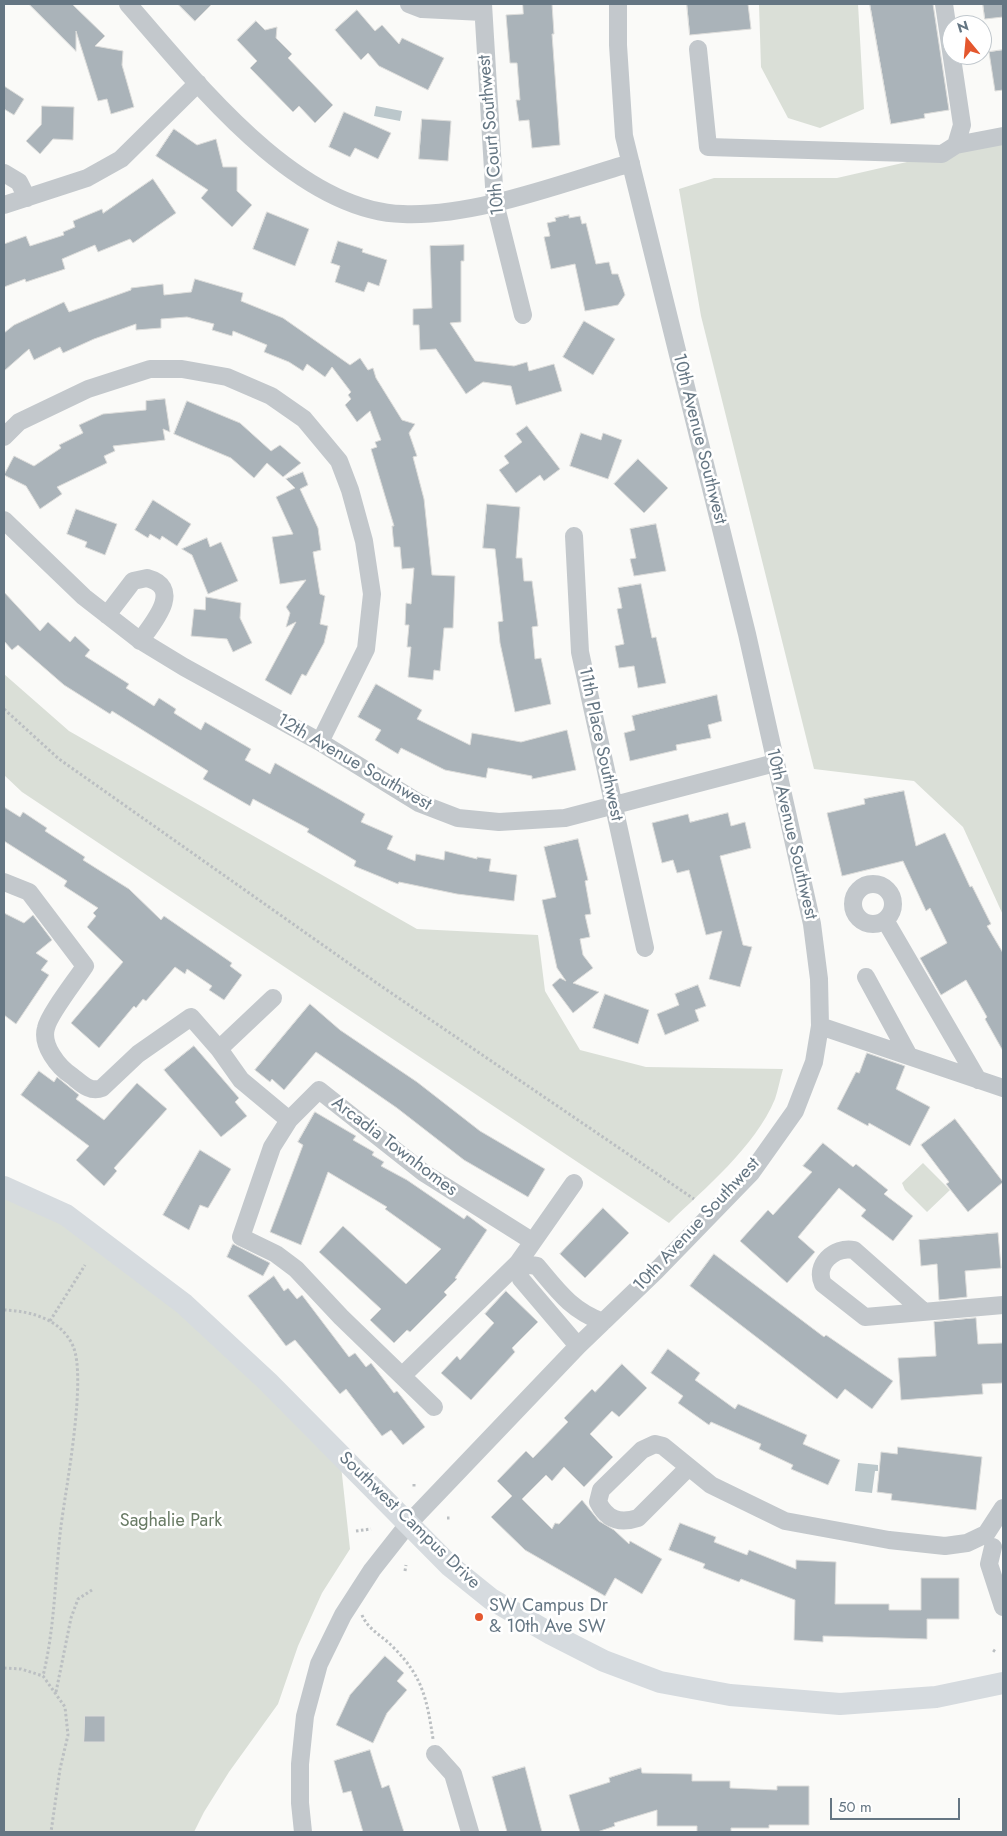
<!DOCTYPE html>
<html>
<head>
<meta charset="utf-8">
<style>
  body { margin:0 }
  #map { position:relative; width:1007px; height:1836px; overflow:hidden; background:#fafaf8; font-family:Jost,sans-serif }
  canvas { display:block }
  .frame { position:absolute; inset:0; border:5px solid #657683; pointer-events:none }
  .north { position:absolute; left:942px; top:15px; width:50px; height:50px; box-sizing:border-box; background:#fff; border:1px solid #c1c8cd; border-radius:50%; rotate:343deg; font-size:14px; font-weight:700; line-height:20px; text-align:center; color:#657683 }
  .north::after { content:''; display:block; margin:auto; width:18px; height:22px; background:#e4572e; clip-path:polygon(50% 0,100% 100%,50% 72%,0 100%) }
  .scale { position:absolute; left:830px; top:1798px; width:130px; height:22px; box-sizing:border-box; border:2px solid #657683; border-top:0; padding-left:6px; font-size:15px; line-height:18px; white-space:nowrap; color:#657683; -webkit-text-stroke:4px #fff; paint-order:stroke }
</style>
</head>
<body>
<div id="map">
<canvas width="1007" height="1836"></canvas>
<div class="frame"></div>
<div class="north">N</div>
<div class="scale">50 m</div>
</div>
<script>
const ctx = document.querySelector('canvas').getContext('2d');
ctx.lineJoin = 'round';
function paint(path, color) { ctx.fillStyle = color; ctx.fill(path, 'evenodd'); }
function trace(path, color, width, dash) { ctx.strokeStyle = color; ctx.lineWidth = width; ctx.lineCap = dash ? 'butt' : 'round'; ctx.setLineDash(dash || []); ctx.stroke(path); }
function write(font, color, halo, rows, align = 'center') {
  ctx.font = font + ' Jost,sans-serif'; ctx.lineWidth = 5; ctx.setLineDash([]); ctx.textBaseline = 'middle'; ctx.strokeStyle = halo; ctx.fillStyle = color; for (const [text, x, y, turn = 0] of rows) {
    ctx.save(); ctx.translate(x, y); ctx.rotate((+turn || 0) * Math.PI / 180); ctx.textAlign = isNaN(turn) ? turn : align; if (halo) ctx.strokeText(text, 0, 0); ctx.fillText(text, 0, 0); ctx.restore();
  }
}
paint(new Path2D(`
  M759,4H858L864,109L820,128L788,118L761,67Z
  M1003,140V915L963,827L914,781L814,769L701,316L679,189L714,178H837Z
  M4,674L69,731L417,929L538,935L545,991L580,1050L646,1067L783,1069C780,1079 778,1090 775,1099C755,1147 705,1188 669,1223L22,792L4,775Z
  M923,1163L950,1190L927,1212L905,1190L902,1183Z
  M4,1187L184,1304L340,1456L350,1549L322,1593L298,1646L278,1704L229,1772L204,1812L194,1832H4Z`), '#dadfd7');
paint(new Path2D(`
  M376,106L402,111L400,121L374,116Z
  M858,1463L878,1465V1471H875L872,1493L855,1491Z`), '#bbc7cb');
const building = new Path2D(`
  M29,4H72L105,36L95,46L123,51L122,65L134,107L111,114L107,99L98,101L76,31V51Z
  M178,4H212L195,21Z
  M523,4H552L554,34H552L560,145L532,148L529,120L519,121L516,100H520L517,63H510L506,15L523,14Z
  M687,4H748L751,29L690,35Z
  M870,4H933L949,110L924,114L925,118L891,124Z
  M983,4H1003V17L985,19Z
  M357,10L375,31L382,25L399,44L402,38L444,58L428,90L379,66L368,53L361,60L335,30Z
  M256,21L265,30L277,27L276,38L292,54L288,58L333,105L315,123L299,106L293,112L250,68L257,61L237,40Z
  M1003,50V90L995,91L989,52Z
  M4,86L24,99L14,115L4,109Z
  M42,106L74,107L73,140L53,139L40,154L26,141L41,125Z
  M344,112L391,133L378,159L355,148L350,157L329,147Z
  M422,119L451,121L448,161L419,159Z
  M174,129L197,145L216,139L223,167H237V191L252,205L232,227L201,198L208,190L156,156Z
  M153,179L176,213L133,243L130,239L98,252L95,245L62,259L65,269L26,282L25,279L4,287V244L26,236L30,246L64,235L63,232L75,227L73,221L102,209L103,213Z
  M267,212L309,229L295,266L253,249Z
  M569,215V218L580,216L582,224L586,223L596,264L609,262L612,274H618L625,295L618,305L585,311L575,264L551,269L544,237L550,236L547,223L556,221L555,218Z
  M338,241L363,249L362,252L387,260L379,286L368,282L364,292L335,282L340,266L331,263Z
  M464,245V261H461V322L450,323L475,361L514,366L527,362L529,371L554,364L562,391L516,405L511,386L483,382L466,394L436,349L420,350L419,325H413V309L432,308L430,246Z
  M195,279L243,293L241,301L283,318L350,365L360,358L368,370L373,368L376,378L402,420L415,424L409,433L417,456L413,457L424,499L432,575L455,576L453,628H444L440,671L434,670L433,680L408,677L411,647H407L409,625H405L406,603L411,604L414,568L402,569L400,547H394L392,526H394L371,449L377,447L375,442L381,440L370,411L357,422L345,405L351,399L348,395L351,392L332,367L325,377L307,364L303,371L289,362L264,352L267,345L233,331L232,336L212,330L214,324L187,317L161,319V328L136,330V324L94,339L63,353L60,347L34,360L29,349L4,371V333L14,325L64,302L69,312L131,290V288L163,284L164,295L191,292Z
  M584,321L615,339L593,375L563,357Z
  M165,399L170,432L163,429L165,440L113,446L115,451L104,456L107,463L57,487L62,494L40,509L26,486L4,475L14,456L34,466L61,448L59,445L83,433L79,425L103,414L146,410V401Z
  M187,401L240,423L271,451L280,445L301,463L283,477L267,463L254,478L231,458L174,434Z
  M527,426L560,469L544,481L540,475L516,493L499,470L509,463L504,456L522,442L516,434Z
  M581,433L601,440L603,433L622,440L608,479L570,466Z
  M638,459L668,488L644,513L614,484Z
  M303,472L308,485L300,489L318,528L321,550L313,552L320,594L325,596L320,624L328,626L324,643L306,676L302,674L291,695L265,680L296,622L286,627L290,613L286,607L306,580L280,584L272,537L293,534L276,497L295,488L286,479Z
  M153,500L191,524L177,546L162,536L160,540L150,534L148,538L135,530Z
  M487,504L520,507L516,558H522L524,581H532L538,626L532,627L535,659L541,658L551,704L515,712L500,643L498,622L503,621L495,549L483,548Z
  M76,509L117,524L105,555L85,547L87,542L67,534Z
  M656,524L666,571L634,576L630,559L636,558L630,529Z
  M207,538L210,547L221,542L238,581L208,594L192,555L182,549Z
  M641,584L652,638L656,637L666,683L638,688L634,666L619,668L615,646L624,644L617,609L622,608L618,588Z
  M4,592L40,631L48,622L70,642L75,636L90,650L85,656L129,684L126,688L154,706L159,698L176,709L174,713L201,730L205,722L251,749L245,760L270,774L275,763L365,814L361,822L393,836L387,849L415,861L416,854L444,860L445,851L477,859V857L491,859L489,871L517,875L514,901L457,894L399,882L398,884L354,866L356,861L307,832L309,829L253,799L250,806L203,779L208,771L112,711L110,714L64,685L18,645L12,650L4,641Z
  M206,597L241,603L240,618L252,643L233,652L227,639L191,636L194,609L205,610Z
  M376,684L422,710L417,719L470,745L472,733L521,742L567,730L576,770L532,779V776L488,768L486,778L445,770L401,748L398,754L375,740L381,730L358,717Z
  M717,695L722,721L708,725L711,738L676,745L677,750L630,761L624,733L635,730L632,716Z
  M904,791L916,846L945,833L970,887L972,886L991,924L987,926L1003,953V1051L985,1019L987,1017L966,980L941,995L920,958L947,943L930,908L926,911L903,861L842,876L827,813L865,804L864,799Z
  M4,807L20,817L23,812L47,828L45,831L85,857L83,860L129,889L161,920L164,916L232,963L230,966L242,975L224,1000L209,990L212,986L187,969L185,974L175,967L146,1001L143,999L136,1008L134,1006L99,1048L71,1023L123,962L87,927L96,916L93,913L98,908L64,886L67,881L4,841Z
  M728,813L731,826L745,822L751,848L720,856L743,945L752,947L740,987L709,979L722,931L706,935L689,870L677,873L673,860L662,863L652,823L688,814L690,822Z
  M578,839L588,880L585,881L591,914L585,915L590,937L580,939L583,955L593,968L573,983L599,992L573,1013L552,985L560,978L566,981L557,968L542,900L556,897L544,847Z
  M4,913L24,923L33,915L52,940L36,953L48,961L41,970L49,975L16,1024L4,1015Z
  M698,985L706,1006L695,1010L699,1021L665,1035L657,1014L679,1005L675,994Z
  M605,994L649,1010L638,1044L593,1028Z
  M310,1004L340,1030L417,1082L480,1131L545,1169L528,1197L464,1160L397,1108L316,1052L284,1090L272,1079L270,1082L255,1070Z
  M194,1046L239,1098L235,1102L247,1116L221,1137L164,1070Z
  M867,1053L905,1066L896,1089L930,1107L910,1146L869,1123L868,1126L837,1109L856,1072L859,1073Z
  M39,1071L54,1082L57,1077L79,1095L76,1099L104,1120L137,1083L167,1109L114,1168L117,1171L104,1186L76,1160L89,1146L21,1095Z
  M315,1112L356,1136L353,1140L374,1152L372,1155L384,1162L381,1166L407,1180L464,1219L467,1215L487,1230L455,1278L457,1279L444,1292L447,1295L410,1332L407,1330L394,1343L370,1320L381,1309L319,1252L343,1226L406,1284L441,1249L385,1209L387,1207L328,1172L301,1245L270,1232L303,1145L298,1142Z
  M955,1119L1003,1182L968,1212L946,1184L949,1182L921,1145Z
  M823,1143L853,1167L856,1164L888,1190L884,1194L913,1216L893,1241L861,1216L866,1210L839,1188L798,1237L815,1252L787,1283L740,1241L768,1210L773,1215L812,1172L803,1166Z
  M200,1150L231,1169L208,1208L200,1205L189,1230L163,1215Z
  M603,1208L629,1233L585,1278L560,1254Z
  M998,1233L1001,1268L965,1271L967,1297L939,1300L937,1264L921,1266L919,1240Z
  M233,1244L270,1263L263,1276L227,1257Z
  M714,1254L824,1337L826,1335L893,1381L872,1409L845,1389L837,1399L690,1286Z
  M274,1276L284,1291L288,1288L297,1299L302,1295L349,1357L355,1353L366,1367L371,1363L394,1393L397,1391L425,1427L403,1445L391,1430L382,1436L346,1389L340,1394L295,1340L286,1346L248,1296Z
  M506,1291L538,1322L512,1348L515,1352L471,1400L441,1373L457,1356L460,1360L494,1323L485,1314Z
  M976,1318L978,1344L1003,1343V1383L982,1384L983,1394L901,1400L898,1358L936,1356L934,1322Z
  M668,1349L700,1373L695,1380L735,1409L738,1404L807,1435L803,1444L840,1460L828,1485L791,1469L793,1465L759,1449L761,1444L711,1422L709,1425L678,1403L683,1396L651,1373Z
  M622,1364L647,1388L619,1417L612,1411L590,1434L613,1457L584,1487L564,1467L552,1481L546,1475L522,1499L552,1529L555,1523L559,1524L582,1500L599,1521L614,1530L629,1544L630,1541L662,1559L642,1594L615,1578L605,1596L525,1550L491,1517L512,1496L497,1481L526,1451L533,1458L568,1422L564,1418L592,1389L595,1392Z
  M898,1447L982,1457L976,1510L891,1500L892,1494L877,1492L881,1452L897,1454Z
  M680,1523L716,1537L714,1542L747,1555L749,1550L796,1569V1560L836,1562L835,1604H889V1610H921V1578H959V1619H927V1639L823,1636V1642L794,1640L795,1600L741,1579L739,1582L703,1568L705,1564L669,1550Z
  M385,1656L404,1673L397,1681L407,1690L387,1713L373,1743L336,1725L350,1695Z
  M85,1716H105V1742H84Z
  M370,1750L382,1788L389,1785L404,1832H363L351,1791L343,1793L334,1761Z
  M525,1767L542,1832H507L492,1777Z
  M641,1768L642,1773L692,1774V1781H730V1788L777,1790V1786H809V1825H769V1828H731V1832H697V1826H657V1810L614,1823L615,1826L597,1832H580L569,1795L610,1782L609,1778Z`);
paint(building, '#aab3b9');
trace(building, '#dcdcda', 1);
trace(new Path2D(`
  M4,709L59,759L381,986L694,1199
  M4,1310C31,1311 61,1319 73,1346C87,1378 66,1487 61,1526C55,1576 55,1627 43,1676
  M50,1321L85,1265
  M414,1484V1487
  M447,1518H450
  M356,1531L371,1529
  M405,1571L406,1565
  M362,1615C368,1630 383,1636 394,1648C423,1677 427,1700 433,1739
  M993,1650L996,1652
  M4,1668L21,1669L43,1676L65,1707L68,1735L60,1769L51,1832
  M56,1692L71,1618L78,1599L92,1590`), '#bbbfc2', 3, [2.5, 2.5]);
trace(new Path2D(`
  M128,4C194,79 295,211 403,214C475,217 562,183 631,163
  M409,4L422,9L483,12
  M483,4L495,203L523,315
  M698,49L708,147L942,154L956,145L962,125L944,4
  M956,145L1003,136
  M4,173L19,182L27,198
  M4,205L87,178L121,159L198,83
  M4,437L19,422L88,389L150,369H182L227,377L271,396L304,419L339,461L350,490L364,541L372,594L366,649L320,742
  M4,520L84,597L138,639L184,667L320,742L419,803L458,818L499,822L565,818L775,763
  M574,536L580,652L645,948
  M107,615L133,581L147,578C184,588 153,623 140,641
  M4,882L29,892L85,966C76,980 49,1014 46,1028C41,1045 58,1067 72,1076C81,1083 90,1093 102,1088L138,1054L191,1017L219,1049L241,1080L289,1120
  M853 904a20 20 0 1 1 40 0a20 20 0 1 1-40 0Z
  M885,920L978,1080
  M866,977L909,1056
  M820,1026L1003,1088
  M219,1049L273,998
  M923,1311L854,1250C834,1246 814,1265 823,1284L865,1317L1003,1305
  M578,1346L521,1279L518,1263L537,1266C558,1291 571,1310 603,1322
  M402,1376L518,1263L574,1183
  M434,1407L341,1317L296,1269L276,1254L241,1237L272,1147L289,1120L319,1090L424,1173L532,1241
  M689,1467L638,1518C620,1524 607,1520 598,1502L601,1490L642,1450L655,1444L663,1446L711,1485L785,1521L889,1540L945,1546L967,1543L986,1534L1003,1508
  M993,1547L989,1564L1003,1607
  M435,1754L453,1774L470,1832
  M303,1832L300,1803V1764L305,1716L319,1664L343,1615L372,1570L409,1523L578,1346L656,1271L751,1173L795,1111L814,1062L820,1026L819,979L812,924L747,634L624,136L618,45V4`), '#c3c8cc', 18);
trace(new Path2D(`
  M4,1187L66,1215L184,1304L268,1382L450,1566L491,1599L551,1634L604,1661L660,1682L730,1695L840,1704L936,1697L1003,1683`), '#d6dbdf', 22);
for (const [x, y, r, color] of [
  [479,1617,5,"#e4572e"]
]) { const dot = new Path2D(); dot.arc(x, y, r, 0, 2 * Math.PI); ctx.fillStyle = color; ctx.fill(dot); trace(dot, '#fff', 2); }
write('18px', '#657683', '#fff', [
  ["10th Court Southwest",492,135,-95],
  ["10th Avenue Southwest",699,439,76],
  ["11th Place Southwest",600,744,78],
  ["12th Avenue Southwest",354,763,30],
  ["10th Avenue Southwest",791,834,77],
  ["Arcadia Townhomes",394,1147,37],
  ["10th Avenue Southwest",697,1225,-47],
  ["Southwest Campus Drive",409,1521,44]
]);
write('18px', '#687a64', '#fff', [
  ["Saghalie Park",171,1522]
]);
write('18px', '#657683', '#fff', [
  ["SW Campus Dr",489,1607],
  ["& 10th Ave SW",489,1628]
], 'left');
</script>
</body>
</html>
